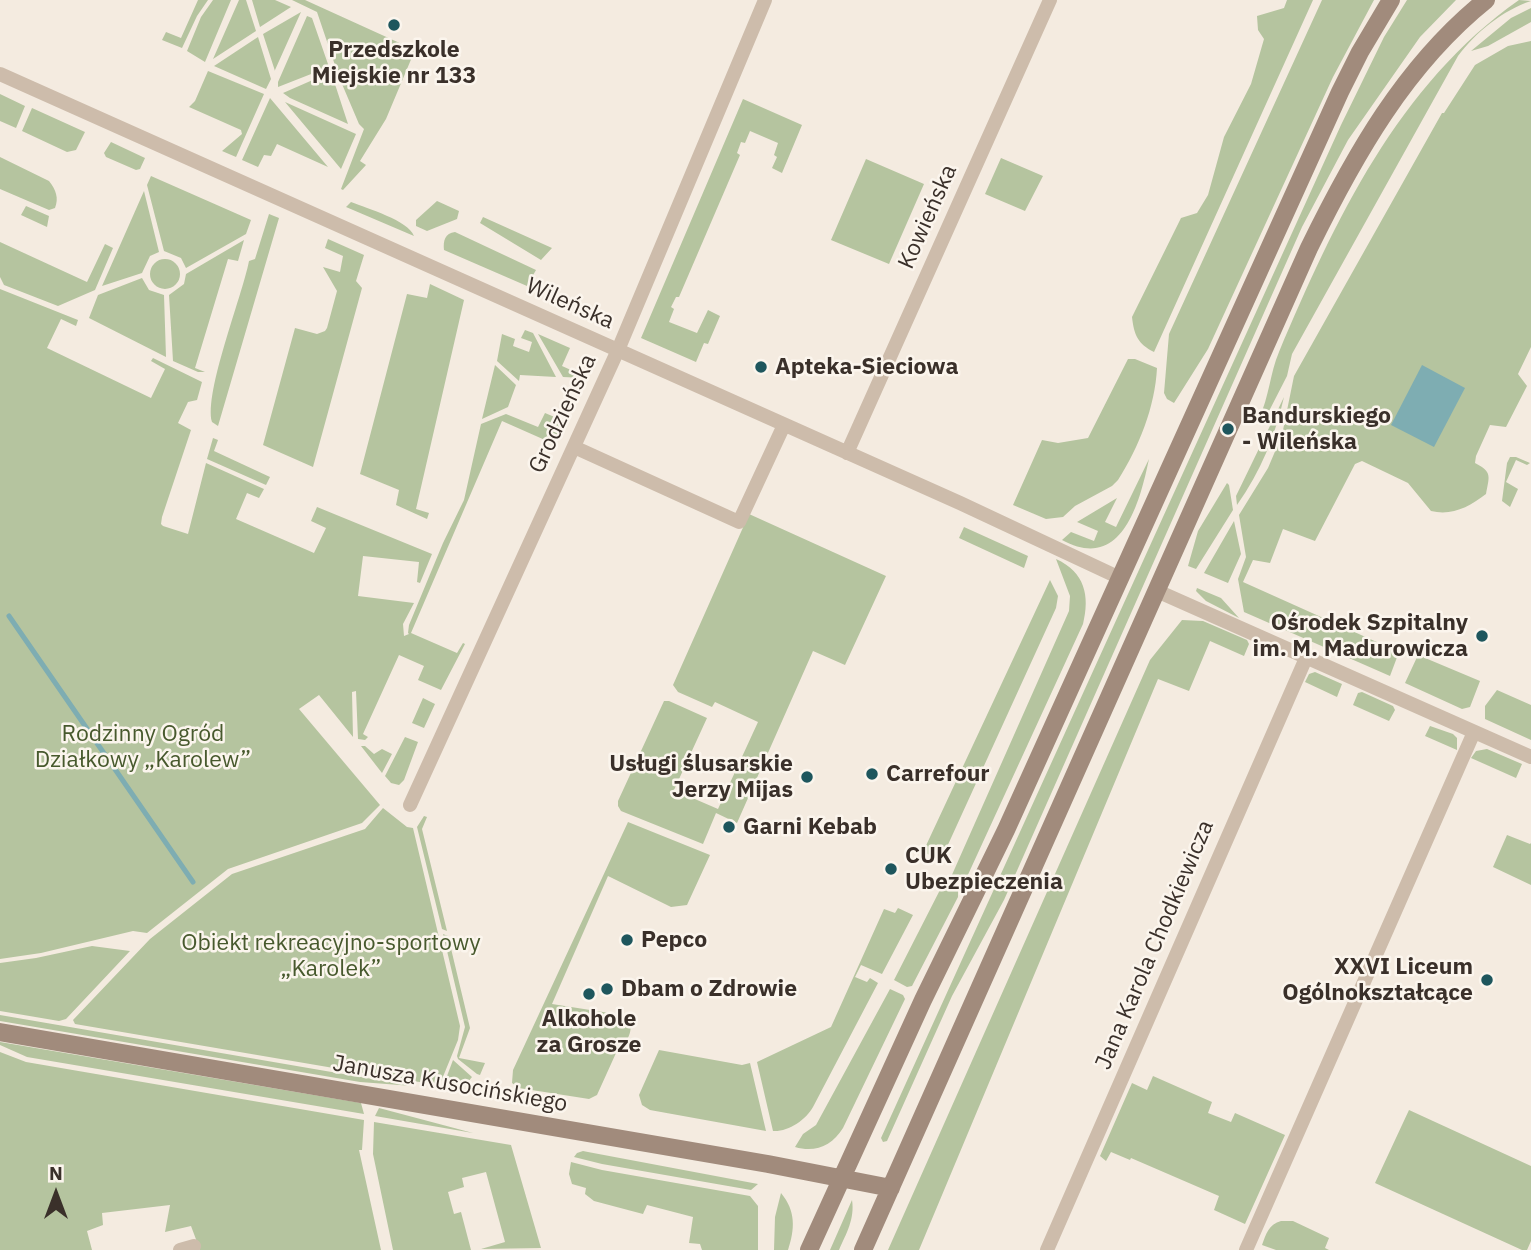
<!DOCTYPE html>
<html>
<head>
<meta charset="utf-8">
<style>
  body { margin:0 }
  #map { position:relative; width:1531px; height:1250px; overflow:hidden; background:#f4ebe0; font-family:"IBM Plex Sans",sans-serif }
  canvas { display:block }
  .north { position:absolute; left:21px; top:1159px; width:70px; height:70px; -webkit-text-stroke:5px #fbf5ed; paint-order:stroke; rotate:0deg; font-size:19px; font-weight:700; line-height:28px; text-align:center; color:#3a302a }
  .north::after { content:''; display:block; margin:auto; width:24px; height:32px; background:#3a302a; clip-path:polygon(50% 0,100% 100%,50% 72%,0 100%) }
</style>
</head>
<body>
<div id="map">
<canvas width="1531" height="1250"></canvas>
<div class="north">N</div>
</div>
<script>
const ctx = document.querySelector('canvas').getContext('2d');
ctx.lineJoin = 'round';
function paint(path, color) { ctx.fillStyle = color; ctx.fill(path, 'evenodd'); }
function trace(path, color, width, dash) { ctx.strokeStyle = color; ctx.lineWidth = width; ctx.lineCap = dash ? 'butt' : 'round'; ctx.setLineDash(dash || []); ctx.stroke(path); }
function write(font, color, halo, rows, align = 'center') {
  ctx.font = font + ' "IBM Plex Sans",sans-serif'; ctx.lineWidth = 5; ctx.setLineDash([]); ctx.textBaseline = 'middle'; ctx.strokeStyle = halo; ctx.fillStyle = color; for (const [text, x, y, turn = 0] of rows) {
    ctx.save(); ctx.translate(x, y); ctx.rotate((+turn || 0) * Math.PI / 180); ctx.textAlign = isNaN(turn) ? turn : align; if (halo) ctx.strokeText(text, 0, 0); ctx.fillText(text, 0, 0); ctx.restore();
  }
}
paint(new Path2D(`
  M198,0H208L197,16L182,48L162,40L166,32L181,38Z
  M213,0H231L205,62L187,51L201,17Z
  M239,0H246L256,31L213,59Z
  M252,0H275L291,7L260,27Z
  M292,0H305L415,50L386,119L360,161L366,165L343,190L341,189L364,129L359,124L339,77L317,12Z
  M1287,0H1313L1154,352C1138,344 1134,335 1132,317L1181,218L1197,213L1208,195L1224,137L1251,84L1264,39L1258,30L1257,16L1284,8Z
  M1322,0H1374L1333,77L1208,349L1174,403L1167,399L1164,393L1169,334Z
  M1407,0H1456L1420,37L1348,140L1302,227L1004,900L952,996L887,1141L883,1142L881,1138L1341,125L1384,37Z
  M1519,0L1531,1C1503,10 1475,33 1458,56L1292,354L1287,376L1267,415L1259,418C1269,398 1270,373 1279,352C1335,220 1398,85 1519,0Z
  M1531,8V22L1488,46L1471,51L1511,18Z
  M301,12L275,70V71L263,34Z
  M307,16L312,18L329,67L278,87V82Z
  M258,37L271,79L266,89L214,66Z
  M1531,41V347L1518,374L1527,386L1506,427L1490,425L1476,456L1475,463C1493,472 1489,477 1486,494C1469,507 1452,516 1431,511L1408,483L1362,461L1355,464L1315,541L1283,529L1270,563L1253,560L1243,582L1399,652L1390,676L1244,612L1238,579L1246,557L1239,515L1268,468L1282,435L1294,376L1442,113H1444L1475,65L1508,46Z
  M208,71L264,94L236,157L222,151L242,134L241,130L189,107L195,101Z
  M331,72L348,124L290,98L283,93Z
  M0,94L25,106L16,128L0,121Z
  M270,98L328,167L277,144L271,156L264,155L258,167L242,160Z
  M743,99L802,125L782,173L772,168L777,157L774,155L778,143L750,131L745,143L741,142L737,153L740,155L679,297H676L671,307L674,309L669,322L697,333L708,310L720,316L708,344L704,343L696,362L641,338Z
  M285,102L356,134L341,169Z
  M32,108L85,132L76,150L67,152L22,131Z
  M111,142L145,158L140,169L136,170L106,157L104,153Z
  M0,157L49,181C56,190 59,198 55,208L49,210L0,189Z
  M1001,158L1043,176L1025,211L985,194Z
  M866,159L924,184L889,264L831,240Z
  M151,176L251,220L246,234L186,268L181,258L164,251L147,185Z
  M144,191L159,252L150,256L142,273L102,286Z
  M437,201L459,211L457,219L427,231L416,226V220Z
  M351,202C368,209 408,220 414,236L346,207Z
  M26,206L49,216L47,227L21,215Z
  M269,214L279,218L218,426L212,422C204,392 242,297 249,261L255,259Z
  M483,217L552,248L541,260L480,223Z
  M455,232L536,270L527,286L444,250C443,241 445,233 455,232Z
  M328,239L364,255L356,281L362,288L313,467L263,445L295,328L317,334L325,331L327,328L337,291L323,267L340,272L343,256L325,248Z
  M244,240L238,261L228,259L195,368L205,372H198L173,361L169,295L184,284L186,274Z
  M0,242L87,282L105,244L113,248L95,290L58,306L4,285L0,277Z
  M150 274a15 15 0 1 1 30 0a15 15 0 1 1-30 0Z
  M142,278L149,290L164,295L166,357L89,318L98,295Z
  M430,284L464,300L416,509L429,513L427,519L396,505L399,490L360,474L407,294L427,298Z
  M0,289L78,320L76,326L61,319L47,348L151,398L165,369L151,361L153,358L202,382L197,400L188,402L178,423L191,430L162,517L161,524L163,526L188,534L206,463L264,489L259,498L247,493L236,519L314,553L326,528L311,521L317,507L432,554L420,583L417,582L419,562L363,556L358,596L414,603L403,624L404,636L409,634L408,633L409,625L443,543L464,500L481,424L506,414L538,427L545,413L564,421L554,444L502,421L411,633L457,653L463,643L465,644L441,690L418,680L424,666L399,655L363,734L368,737L365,740L358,739L356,691L352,692L353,737L319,695L299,709L380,805L362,823L228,869L147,933L133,931L41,953L0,959Z
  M525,330L533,333L556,377L520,375L519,381L497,361L502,334L515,339L513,346L529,352L532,342L521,338Z
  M538,334L570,348L562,366L582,375L585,378L563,377Z
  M1128,359H1135L1157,368C1155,407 1139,447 1118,480L1112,486L1075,506L1063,517L1046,519L1013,505L1042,440L1058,443L1088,438Z
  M495,365L516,385L508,407L482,419Z
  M1284,397C1275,436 1261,471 1237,505L1236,496Z
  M213,438L218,440L214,451L270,477L266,485L207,459Z
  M1510,457H1516L1530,463L1527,465L1516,460L1506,482L1518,489L1510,507L1502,501L1507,463Z
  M1149,459C1140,502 1122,573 1062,540L1071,532L1094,541L1098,531L1077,522L1117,498L1105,522L1116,527Z
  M1227,483L1229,485L1233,510L1196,569L1188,566L1198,531Z
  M749,514L886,576L845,665L813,651L737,823L716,813L703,844L621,811L618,806V801L664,701H669L707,718L674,790L718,809L758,722L715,702L712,707L678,692L673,685Z
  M1234,521L1241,554L1228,583L1204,573Z
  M964,527L1028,556L1024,568L959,538Z
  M1056,559C1085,572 1090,596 1083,624L966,879L961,882L951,877L1069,611L1070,596Z
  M1050,580L1058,596L1056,608L941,860L923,852Z
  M1197,588L1221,598L1239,618L1206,601L1196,591Z
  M1182,620L1203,621L1247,640L1249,644L1244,656L1210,641L1189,691L1158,679L919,1250H888L1150,660Z
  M1418,655L1480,681L1470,707L1462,709L1405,683Z
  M1315,672L1342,684L1337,697L1305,682L1309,674Z
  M1497,690L1531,705V740L1485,719V706Z
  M1362,692L1393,706L1395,710L1389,721L1353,705L1358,693Z
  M423,698L435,704L424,728L412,723Z
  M1430,726L1453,734L1457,738V750L1425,736Z
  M405,737L418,742L404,780L399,785L391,783L385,776Z
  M361,746H365L374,754L382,749L392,754L382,773Z
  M1487,749L1522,764L1516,778L1471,758L1476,751Z
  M383,808L407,827L413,828L460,1026L458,1040L440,1084L410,1081L75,1024L73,1020L150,939L232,874L365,829Z
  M424,816L427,817L422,829L447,931L442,929L417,827Z
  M628,822L710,855L687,905L671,907L608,876L552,1004L622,1015C638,1026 628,1036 622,1051L616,1053L597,1095L589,1099L519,1088L512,1083L513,1070Z
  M1507,835L1530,844L1531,843V885L1493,867Z
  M943,884L958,891V897L912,986L907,987L894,980Z
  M898,908L913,915L882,974L861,965L855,977L867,982L870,978L878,983L813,1107C806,1120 788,1132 773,1131L757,1062L831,1027L884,909L895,913Z
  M443,934L448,936L470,1028L459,1058L485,1063L480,1075L477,1074L458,1059L457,1056L465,1027Z
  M92,946L130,951L66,1019L59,1021L0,1011V963L36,958Z
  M890,989L903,995L905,999L843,1128C832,1146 815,1153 795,1147L803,1134L816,1125Z
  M0,1015L413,1086L360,1082L0,1021Z
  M0,1042L361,1103L364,1114L27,1057L0,1045Z
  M659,1050L742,1065L750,1063L766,1131L650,1110L642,1105L639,1095Z
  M0,1052L26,1062L364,1120L362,1150H359L381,1250H200L191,1226L165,1232L170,1205L102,1213L103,1225L87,1231L92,1250H0Z
  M453,1060L472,1077L467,1083L444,1084Z
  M1153,1076L1212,1102L1208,1113L1231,1122L1235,1113L1285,1135L1245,1224L1214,1210L1219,1196L1131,1158L1130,1160L1111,1152L1106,1161L1100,1156L1132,1083L1147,1090Z
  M379,1108L473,1133L375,1116Z
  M1409,1110L1531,1166V1241L1527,1250H1522L1375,1183Z
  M374,1122L511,1145L541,1248L481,1249L505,1242L486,1172L462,1178L464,1187L448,1192L454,1214L461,1212L471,1250H393L373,1154Z
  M583,1151L588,1152L758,1184L751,1190L602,1164L574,1157L577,1153Z
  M571,1162L602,1170L750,1196L758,1206V1250H702L700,1244L689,1243L693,1217L647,1205L643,1214L594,1201L585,1194L586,1188L572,1184L569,1174Z
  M781,1193C796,1211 795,1229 788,1250H774L775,1217Z
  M852,1200C855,1219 846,1234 839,1250H830Z
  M1281,1221H1293L1329,1238L1325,1248L1329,1250H1276L1262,1245C1266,1234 1269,1224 1281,1221Z`), '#b5c49f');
paint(new Path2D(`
  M1422,365L1465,388L1434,447L1391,425Z`), '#7eadb2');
trace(new Path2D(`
  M9,616L193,882`), '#7eadb2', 5);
trace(new Path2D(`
  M0,74L960,503L1120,578
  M574,447L739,522L784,425
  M847,453L1050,0
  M1157,591L1531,757
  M410,805L618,350L765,0
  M180,1250L194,1246
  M1047,1250L1306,658
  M1246,1250L1474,732`), '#cdbcab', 14);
trace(new Path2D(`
  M0,1032L768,1164L891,1188
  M809,1250L923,1000L1006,830L1340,92L1360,52L1391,0
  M863,1250L1309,248C1354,156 1405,65 1486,0`), '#a18b7c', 18);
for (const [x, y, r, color] of [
  [394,25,7,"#1e565d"],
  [761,367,7,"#1e565d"],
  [1228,429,7,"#1e565d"],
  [1482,636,7,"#1e565d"],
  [872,774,7,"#1e565d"],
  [807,777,7,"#1e565d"],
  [729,827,7,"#1e565d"],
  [891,869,7,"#1e565d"],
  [627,940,7,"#1e565d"],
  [1487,980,7,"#1e565d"],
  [607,989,7,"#1e565d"],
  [589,994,7,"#1e565d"]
]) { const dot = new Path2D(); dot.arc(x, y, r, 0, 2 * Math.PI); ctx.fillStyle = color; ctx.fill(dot); trace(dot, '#fbf5ed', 2.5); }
write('bold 23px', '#3a302a', '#fbf5ed', [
  ["Przedszkole",394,50,"center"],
  ["Miejskie nr 133",394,76,"center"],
  ["Apteka-Sieciowa",775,367],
  ["Bandurskiego",1242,416],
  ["- Wileńska",1242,442],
  ["Ośrodek Szpitalny",1468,623,"right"],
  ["im. M. Madurowicza",1468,649,"right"],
  ["Usługi ślusarskie",793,764,"right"],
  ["Jerzy Mijas",793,790,"right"],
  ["Carrefour",886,774],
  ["Garni Kebab",743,827],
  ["CUK",905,856],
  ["Ubezpieczenia",905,882],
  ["Pepco",641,940],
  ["XXVI Liceum",1473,967,"right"],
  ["Ogólnokształcące",1473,993,"right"],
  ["Dbam o Zdrowie",621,989],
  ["Alkohole",589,1019,"center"],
  ["za Grosze",589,1045,"center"]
], 'left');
write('23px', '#3a302a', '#fbf5ed', [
  ["Kowieńska",928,217,-66],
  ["Wileńska",570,304,24],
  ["Grodzieńska",563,414,-65],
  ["Jana Karola Chodkiewicza",1155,945,-67],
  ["Janusza Kusocińskiego",450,1084,10]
]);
write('23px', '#47592d', '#fbf5ed', [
  ["Rodzinny Ogród",143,734],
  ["Działkowy „Karolew”",143,760],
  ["Obiekt rekreacyjno-sportowy",331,943],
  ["„Karolek”",331,969]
]);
</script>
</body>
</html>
